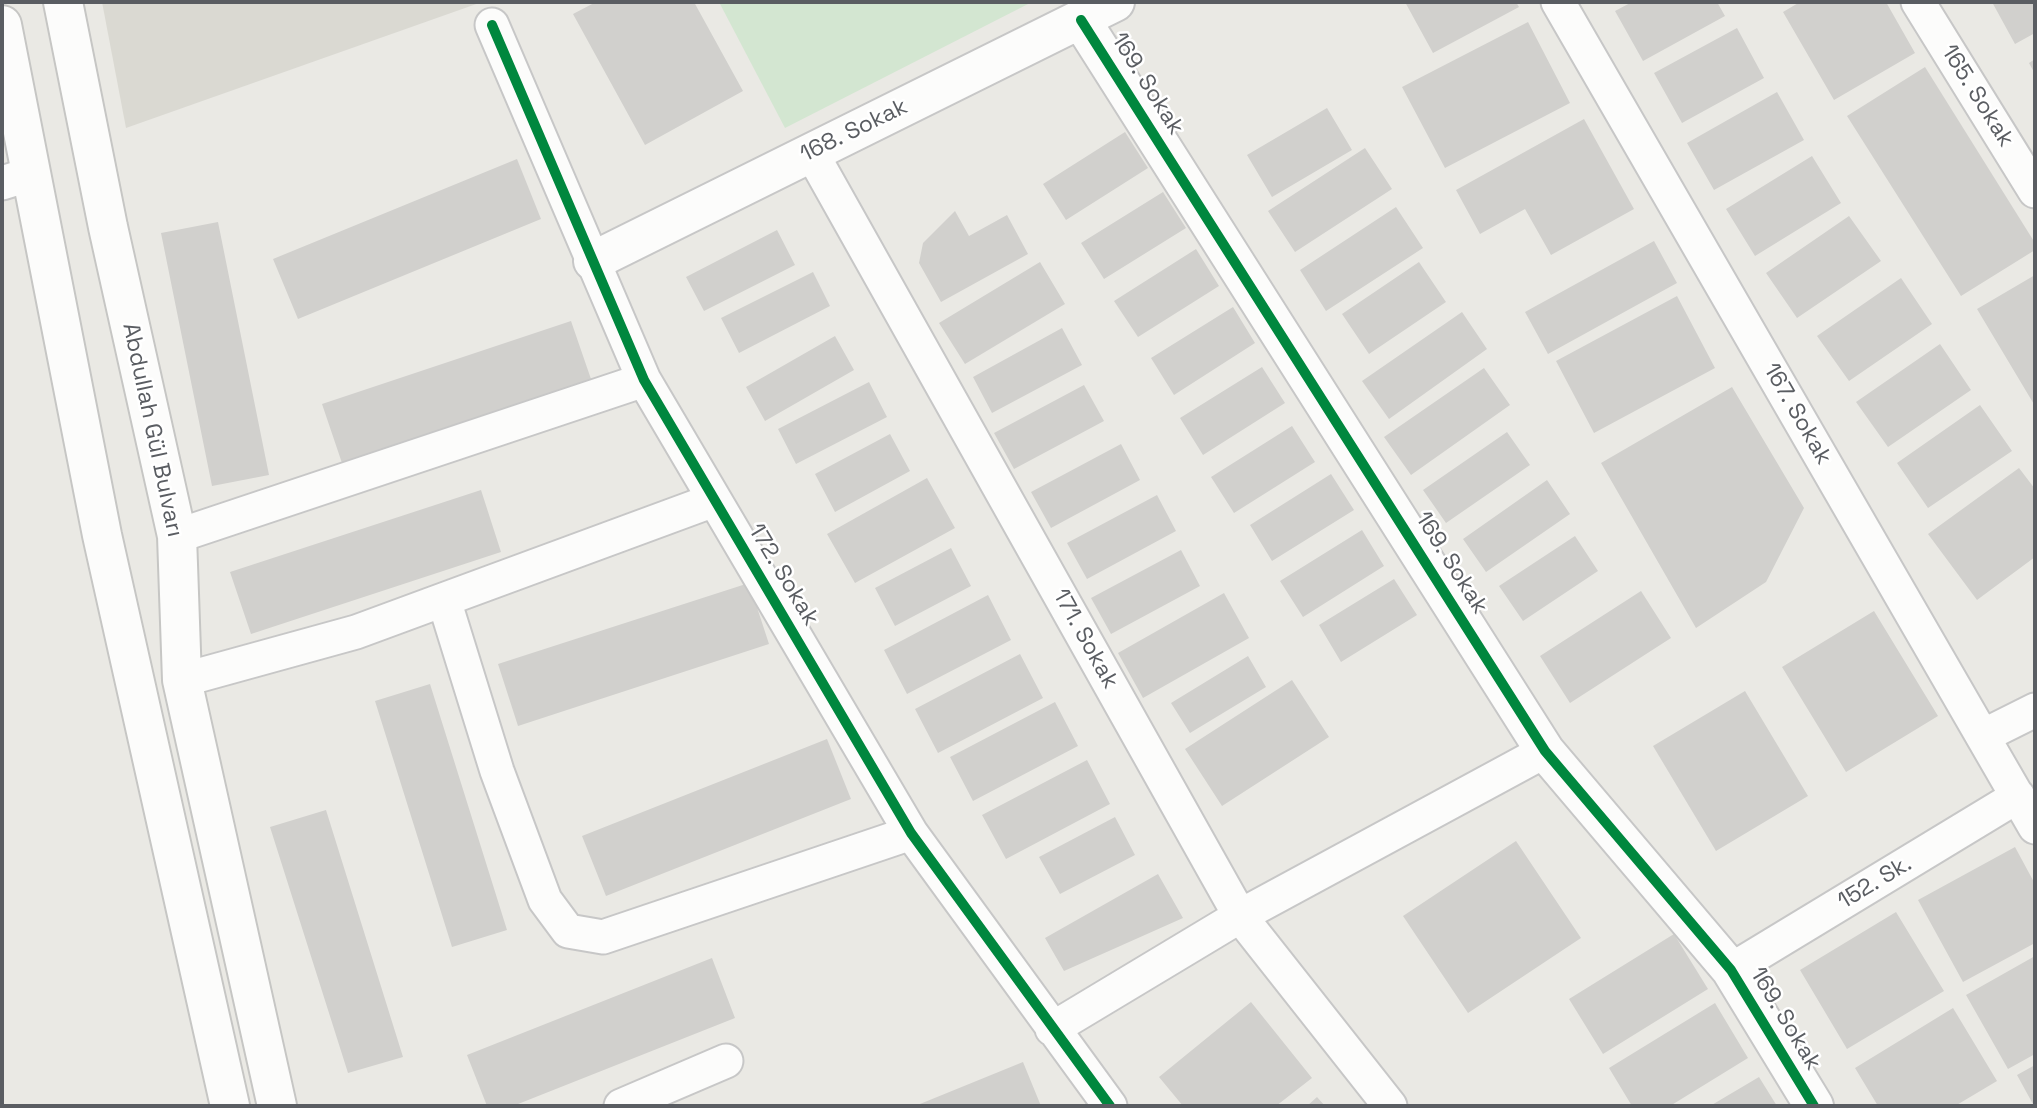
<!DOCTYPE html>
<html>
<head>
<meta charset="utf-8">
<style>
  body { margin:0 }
  #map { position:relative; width:2037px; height:1108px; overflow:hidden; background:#eae9e4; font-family:"Space Grotesk",sans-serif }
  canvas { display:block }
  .frame { position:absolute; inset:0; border:4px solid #5a5d62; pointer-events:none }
</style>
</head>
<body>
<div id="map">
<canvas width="2037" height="1108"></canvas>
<div class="frame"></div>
</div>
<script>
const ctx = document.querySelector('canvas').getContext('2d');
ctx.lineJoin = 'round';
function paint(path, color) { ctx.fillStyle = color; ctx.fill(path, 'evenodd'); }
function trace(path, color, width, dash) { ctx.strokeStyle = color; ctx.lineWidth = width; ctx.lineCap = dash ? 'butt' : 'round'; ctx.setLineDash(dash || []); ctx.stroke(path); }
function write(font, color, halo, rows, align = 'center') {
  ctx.font = font + ' "Space Grotesk",sans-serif'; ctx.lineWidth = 5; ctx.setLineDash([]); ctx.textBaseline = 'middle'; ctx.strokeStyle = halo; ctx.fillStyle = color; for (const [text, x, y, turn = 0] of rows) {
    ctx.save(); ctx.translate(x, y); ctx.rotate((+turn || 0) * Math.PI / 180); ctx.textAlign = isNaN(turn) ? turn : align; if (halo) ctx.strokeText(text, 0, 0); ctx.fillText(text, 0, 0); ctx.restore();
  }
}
paint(new Path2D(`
  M102,2H482L126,128Z`), '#dad9d2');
paint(new Path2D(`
  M719,2H1032L785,128Z`), '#d3e6d1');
paint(new Path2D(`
  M596,2H694L743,91L645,145L573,14Z
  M1405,2H1516L1519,7L1433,53Z
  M1632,2H1717L1725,16L1643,61L1615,11Z
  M1800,2H1886L1915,53L1834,100L1783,12Z
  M1992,2H2035V33L2015,44Z
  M1528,22L1570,103L1445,168L1402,87Z
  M1737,28L1764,78L1682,123L1654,73Z
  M2035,59V74L2029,63Z
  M1925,67L2035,243V250L1961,296L1847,116Z
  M1777,92L1804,140L1714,190L1687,143Z
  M1327,108L1352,150L1272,197L1247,155Z
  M1584,119L1634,209L1551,255L1525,209L1480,234L1456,190Z
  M1125,132L1148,168L1066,220L1043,184Z
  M1365,148L1392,189L1295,252L1268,211Z
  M1812,156L1841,203L1755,256L1726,209Z
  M517,159L541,219L298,319L273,259Z
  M1163,192L1186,228L1104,279L1081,243Z
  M1396,207L1423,248L1326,311L1300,270Z
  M955,211L969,236L1007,215L1028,254L941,302L919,263L923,243Z
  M1849,216L1881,261L1797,318L1766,273Z
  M218,222L269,475L212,486L161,233Z
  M777,230L795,265L704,311L686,277Z
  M1654,241L1677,283L1548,354L1525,312Z
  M1196,249L1219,286L1138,337L1114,301Z
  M1040,262L1065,304L965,364L939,323Z
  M1419,262L1446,302L1369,354L1342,314Z
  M813,272L830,306L739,353L721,318Z
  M2035,275V406L1977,309Z
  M1901,278L1932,324L1849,381L1817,336Z
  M1677,296L1715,368L1594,433L1556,361Z
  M1233,307L1255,343L1174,395L1151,358Z
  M1462,312L1487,349L1389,419L1362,381Z
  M571,321L592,382L343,466L322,404Z
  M1062,328L1082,365L992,413L973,377Z
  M835,336L854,370L765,421L746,387Z
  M1940,344L1971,390L1888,447L1856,402Z
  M1262,367L1285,403L1203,455L1180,418Z
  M1484,368L1510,405L1411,475L1384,437Z
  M869,382L887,417L796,464L778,429Z
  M1084,385L1104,421L1014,469L994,433Z
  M1732,387L1804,508L1766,582L1696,628L1601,463Z
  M1980,405L2012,451L1928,508L1897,463Z
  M1292,426L1315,462L1234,513L1211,477Z
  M1507,432L1530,465L1446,523L1423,490Z
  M890,434L910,471L835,512L815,474Z
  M1121,444L1140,480L1051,528L1031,492Z
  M2019,468L2035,489V557L1977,600L1928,534Z
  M1331,474L1354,510L1272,561L1250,525Z
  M927,478L955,528L855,583L827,534Z
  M1547,480L1570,514L1486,572L1463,539Z
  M481,490L501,552L251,634L230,572Z
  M1157,495L1176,531L1087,579L1067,543Z
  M1362,530L1384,566L1303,617L1280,581Z
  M1575,536L1598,571L1523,621L1499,586Z
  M951,548L971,586L895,626L875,588Z
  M1181,550L1200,586L1111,634L1091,598Z
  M1394,579L1417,615L1341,662L1319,625Z
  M749,583L769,644L518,726L498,664Z
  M1641,591L1671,638L1570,703L1540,656Z
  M1224,593L1249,638L1143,698L1118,653Z
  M988,595L1011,640L907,694L884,650Z
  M1874,611L1938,716L1846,772L1782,667Z
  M1020,654L1043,698L938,753L915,709Z
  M1248,656L1266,687L1190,733L1171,703Z
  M1292,680L1329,737L1222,806L1185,749Z
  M430,684L507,930L452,947L375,701Z
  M1745,691L1808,796L1716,851L1653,746Z
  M1055,702L1078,746L973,801L950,757Z
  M827,739L851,799L606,896L582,836Z
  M1087,760L1110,804L1006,859L982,815Z
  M326,810L403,1057L348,1073L270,827Z
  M1115,817L1135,855L1060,894L1039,857Z
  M1516,841L1581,938L1468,1013L1403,916Z
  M2015,847L2035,884V943L1963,982L1918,900Z
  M1158,874L1183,918L1064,971L1045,938Z
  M1896,912L1944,991L1847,1049L1800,970Z
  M1674,934L1708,989L1603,1054L1569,999Z
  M2035,956V1054L2008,1069L1966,995Z
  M712,958L735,1018L513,1106H487L467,1055Z
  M1251,1002L1312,1078L1276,1106H1183L1159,1077Z
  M1715,1003L1748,1058L1670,1106H1632L1609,1068Z
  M1953,1008L1997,1081L1955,1106H1878L1855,1068Z
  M1023,1062L1041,1106H915Z
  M2035,1065V1106H2034L2017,1075Z
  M1759,1077L1777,1106H1710Z
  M1317,1097L1325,1106H1307Z`), '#d1d0cd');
const minor = new Path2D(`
  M1558,2L2035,827
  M1918,2L2035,191
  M492,25L644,380L911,833L1110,1106
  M811,152L1240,916L1390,1106
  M2,183L31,174
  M177,536L644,380
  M444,600L497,771L545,900L568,931L603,937L911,833
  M182,680L356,632L714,500
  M1983,736L2035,710
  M1731,970L2018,796
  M1052,1029L1240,916L1545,751
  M621,1106L726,1061`);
const tertiary = new Path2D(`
  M1081,20L1545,751L1731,970L1814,1106
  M593,261L1115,2`);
const secondary = new Path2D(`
  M63,2L108,227L177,536L182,680L277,1106
  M2,25L102,535L230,1106`);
trace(minor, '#c7c7c7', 37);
trace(tertiary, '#c7c7c7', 42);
trace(secondary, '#c6c6c4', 42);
trace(minor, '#fcfcfb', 33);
trace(tertiary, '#fcfcfb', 38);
trace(secondary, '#fcfcfb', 38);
trace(new Path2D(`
  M1081,20L1545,751L1731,970L1814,1106
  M492,25L644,380L911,833L1110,1106`), '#00873e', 10);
write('23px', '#5a5d62', '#fff', [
  ["169. Sokak",1147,84,58],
  ["165. Sokak",1977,96,58],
  ["168. Sokak",854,131,-26],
  ["167. Sokak",1797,414,60],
  ["Abdullah Gül Bulvarı",152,430,78],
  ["169. Sokak",1451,563,58],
  ["172. Sokak",783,575,59],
  ["171. Sokak",1085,639,61],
  ["152. Sk.",1875,883,-31],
  ["169. Sokak",1785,1019,59]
]);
</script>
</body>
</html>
